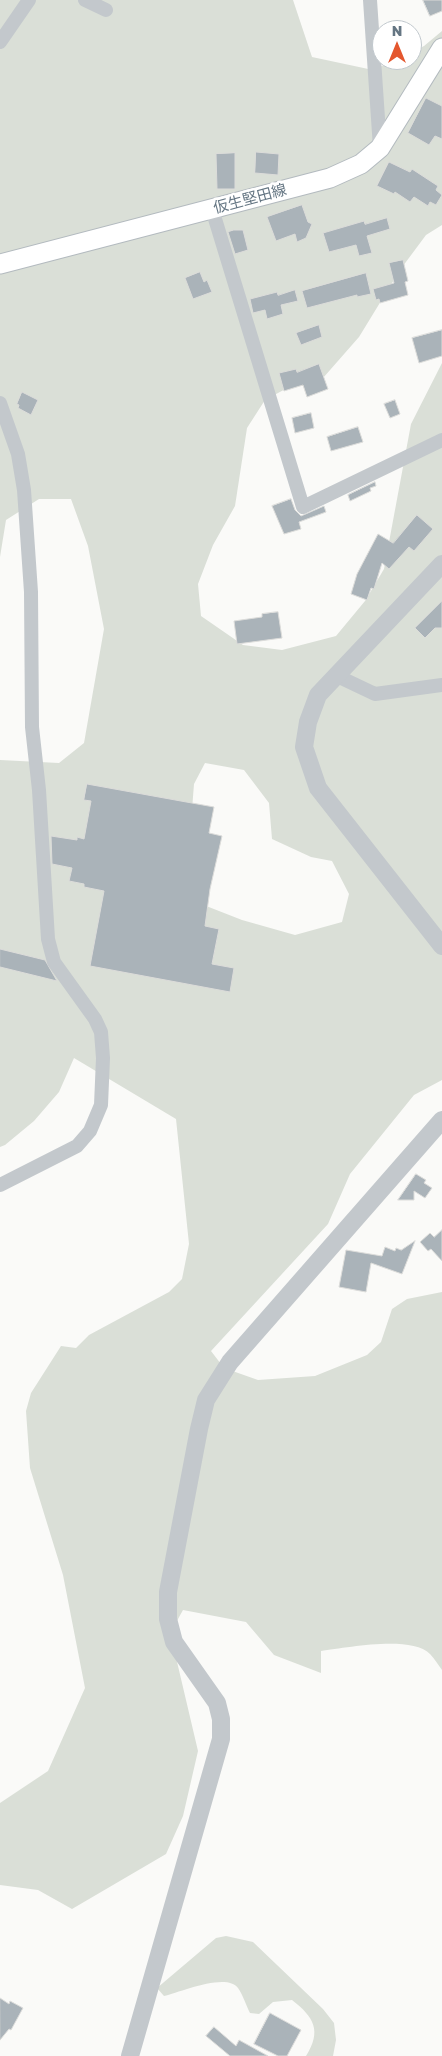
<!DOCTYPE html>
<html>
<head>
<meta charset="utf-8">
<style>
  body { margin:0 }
  #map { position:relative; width:442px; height:2056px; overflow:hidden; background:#fafaf8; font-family:"Golos Text",sans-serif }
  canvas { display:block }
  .north { position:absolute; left:372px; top:20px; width:50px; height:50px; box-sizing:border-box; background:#fff; border:1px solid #c1c8cd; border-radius:50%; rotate:0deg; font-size:14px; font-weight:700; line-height:20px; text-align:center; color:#657683 }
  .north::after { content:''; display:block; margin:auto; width:18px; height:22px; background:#e4572e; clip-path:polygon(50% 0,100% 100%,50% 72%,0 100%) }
</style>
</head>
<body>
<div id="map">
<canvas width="442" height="2056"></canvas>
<div class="north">N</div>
</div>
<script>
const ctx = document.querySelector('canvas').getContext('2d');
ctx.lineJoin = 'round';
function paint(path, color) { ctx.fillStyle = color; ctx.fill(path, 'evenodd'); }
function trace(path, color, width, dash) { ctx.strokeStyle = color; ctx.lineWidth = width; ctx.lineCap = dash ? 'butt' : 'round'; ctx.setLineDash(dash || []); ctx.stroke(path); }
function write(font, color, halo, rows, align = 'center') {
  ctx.font = font + ' "Golos Text","Noto Sans JP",sans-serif'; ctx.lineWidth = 5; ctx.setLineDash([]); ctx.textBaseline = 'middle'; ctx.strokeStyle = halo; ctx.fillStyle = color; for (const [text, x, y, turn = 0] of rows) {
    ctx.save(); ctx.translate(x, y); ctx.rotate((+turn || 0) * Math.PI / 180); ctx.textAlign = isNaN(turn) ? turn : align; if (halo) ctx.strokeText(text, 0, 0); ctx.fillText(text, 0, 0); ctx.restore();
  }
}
paint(new Path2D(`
  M0,0H293L312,57L373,70L395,60H412V52L424,46L442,31V225L426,235L400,270L359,337L316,386H291L265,400L247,428L235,506L213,545L198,584L201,616L243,645L282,650L336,636L365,601L384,569L411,424L442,363V1080L414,1095L350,1174L328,1224L211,1351L224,1368L258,1380L315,1376L367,1355L381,1342L392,1309L407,1299L442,1292V1670C438,1665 435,1659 430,1654C411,1635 346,1648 321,1651V1673L274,1655L246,1622L183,1610L173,1628L174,1649L198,1751L183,1816L166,1854L72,1909L38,1890L0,1885V1803L48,1771L85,1688L63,1575L30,1468L26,1411L31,1393L61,1346L76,1348L89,1335L169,1292L182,1279L189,1244L176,1119L74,1058L59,1092L34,1121L5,1145L0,1147V760L59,763L84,743L104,629L88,546L71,499H39L6,520L0,557ZM205,763L244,770L269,803L272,839L311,857L332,861L349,894L342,922L295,935L242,920L196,902L189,848L194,784Z
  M226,1936L253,1942L323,2009L334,2023L336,2040L333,2056H306C322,2031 314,2017 292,2000L273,2002L259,2014L250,2013C246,2005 243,1995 238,1988C227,1972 180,1992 164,1996L157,1988L216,1938Z`), '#dadfd7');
const building = new Path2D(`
  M423,0H442V11L430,16Z
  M426,98L442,106V139L435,136L429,145L408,133Z
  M256,152L279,154L278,175L255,173Z
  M235,153V189H217L216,154Z
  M389,162L410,172L412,169L438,186L436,190L442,195L436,205L430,202L428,206L414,197L410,202L395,192L394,194L377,186Z
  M302,205L308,222L312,224L306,238L297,242L295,234L276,241L267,217Z
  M387,218L390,229L367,236L372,253L359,256L356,245L329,252L323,233L364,221L365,224Z
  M234,230H243L248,250L235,254L228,232Z
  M403,260L408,281L405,282L408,295L380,303L379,299L376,300L373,289L394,283L389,263Z
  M200,272L204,282L207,280L212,292L193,299L185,278Z
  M366,273L371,294L357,297V295L307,308L302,291Z
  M295,290L298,301L281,305L283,314L267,319L265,310L253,313L250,299L277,292L278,295Z
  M319,325L322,337L301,345L296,333Z
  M442,330V356L419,363L412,338Z
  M319,364L328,389L307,397L303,385L284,391L279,373L296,369L297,372Z
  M22,392L38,400L31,415L18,408L19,405L17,404Z
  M395,400L400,414L390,418L384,404Z
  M311,413L314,428L295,433L292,418Z
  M358,427L363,442L331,451L327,437Z
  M375,482L376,486L370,488L371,491L350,501L348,495Z
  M291,499L295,510L301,516L324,506L326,512L299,522L301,529L284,534L272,506Z
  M417,515L433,529L414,551L409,547L389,569L382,563L374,589L371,588L367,600L351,594L357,574L378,534L393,543Z
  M442,601V628H435L425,638L415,628Z
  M278,612L282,638L237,644L234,621L262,617V614Z
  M87,784L214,807L209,833L222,836L210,889L205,926L219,929L212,964L234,968L230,992L90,966L104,891L84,887V884L69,881L72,868L52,864L51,836L77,840V837L84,839L91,801L84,800Z
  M0,949L45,960L57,981L0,967Z
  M416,1174L426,1180L424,1183L432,1188L425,1198L414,1191V1200H398Z
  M442,1230V1261L431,1249L428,1251L420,1242L430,1233L434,1237Z
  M415,1241L402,1274L371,1263L366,1292L339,1287L346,1250L382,1256L385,1247L395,1251L396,1248L401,1250Z
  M0,1998L9,2004L10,2001L23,2008L11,2030L9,2029L0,2040Z
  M270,2013L301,2030L287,2056H278L254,2044Z
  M214,2027L236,2046L239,2040L268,2056H230L206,2036Z`);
paint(building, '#aab3b9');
trace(building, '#dcdcda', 1);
const secondary = new Path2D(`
  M0,264L330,178L361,164L380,148L442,48`);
trace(secondary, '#b3babf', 21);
trace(new Path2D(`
  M85,0L106,10
  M370,0L380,148
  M0,42L29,0
  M212,209L303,507L442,440
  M0,403L18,454L24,490L31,592L32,727L39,790L48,939L54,962L95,1019L101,1032L103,1058L101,1105L90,1131L77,1146L0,1185
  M335,675L375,694L442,685`), '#c3c8cc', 14);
trace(new Path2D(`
  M442,564L318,695L308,722L304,747L318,788L442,946
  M130,2056L221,1739V1719L217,1703L174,1642L168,1619V1592L199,1429L206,1400L230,1362L442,1120`), '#c3c8cc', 18);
trace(secondary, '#fff', 19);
write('15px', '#657683', '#fff', [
  ["仮生堅田線",250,199,-15]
]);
</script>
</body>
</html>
